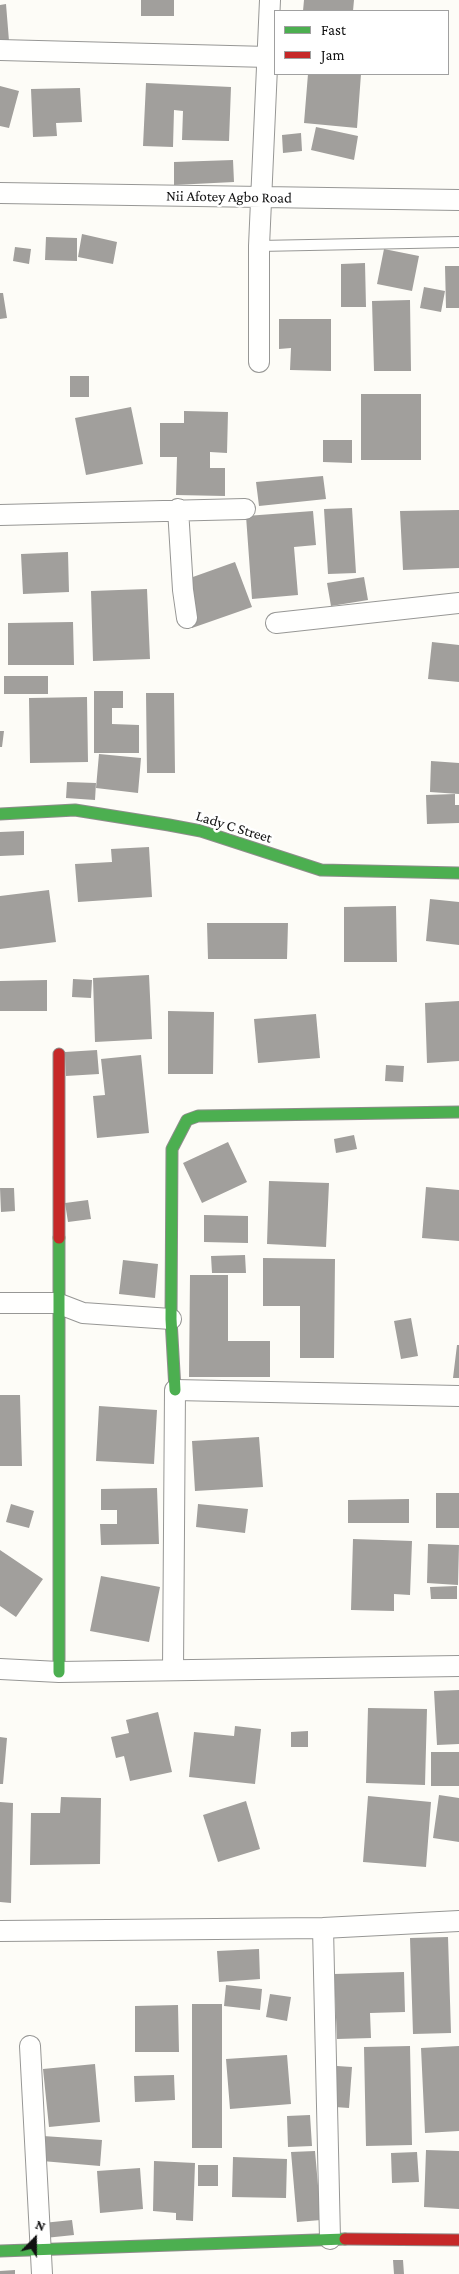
<!DOCTYPE html>
<html>
<head>
<meta charset="utf-8">
<style>
  body { margin:0 }
  #map { position:relative; width:459px; height:2274px; overflow:hidden; background:#fdfcf7; font-family:"Crimson Pro",serif }
  canvas { display:block }
  .legend { position:absolute; left:274px; top:10px; width:175px; height:65px; box-sizing:border-box; background:#fff; border:1px solid #a0a0a0; margin:0; padding:6px 9px; list-style:none; font-size:15px; color:#111 }
  .legend li { display:flex; align-items:center; gap:10px; height:25px }
  .legend b { width:25px; border:1px solid #a0a0a0 }
  .north { position:absolute; left:10px; top:2214px; width:50px; height:50px; -webkit-text-stroke:4px #fff; paint-order:stroke; rotate:22deg; font-size:14px; font-weight:700; line-height:20px; text-align:center; color:#111 }
  .north::after { content:''; display:block; margin:auto; width:18px; height:22px; background:#111; clip-path:polygon(50% 0,100% 100%,50% 72%,0 100%) }
</style>
</head>
<body>
<div id="map">
<canvas width="459" height="2274"></canvas>
<ul class="legend">
<li><b style="height:6px;background:#4caf50"></b>Fast</li>
<li><b style="height:6px;background:#c62828"></b>Jam</li>
</ul>
<div class="north">N</div>
</div>
<script>
const ctx = document.querySelector('canvas').getContext('2d');
ctx.lineJoin = 'round';
function paint(path, color) { ctx.fillStyle = color; ctx.fill(path, 'evenodd'); }
function trace(path, color, width, dash) { ctx.strokeStyle = color; ctx.lineWidth = width; ctx.lineCap = dash ? 'butt' : 'round'; ctx.setLineDash(dash || []); ctx.stroke(path); }
function write(font, color, halo, rows, align = 'center') {
  ctx.font = font + ' "Crimson Pro",serif'; ctx.lineWidth = 5; ctx.setLineDash([]); ctx.textBaseline = 'middle'; ctx.strokeStyle = halo; ctx.fillStyle = color; for (const [text, x, y, turn = 0] of rows) {
    ctx.save(); ctx.translate(x, y); ctx.rotate((+turn || 0) * Math.PI / 180); ctx.textAlign = isNaN(turn) ? turn : align; if (halo) ctx.strokeText(text, 0, 0); ctx.fillText(text, 0, 0); ctx.restore();
  }
}
paint(new Path2D(`
  M141,0H174V16H141Z
  M304,0H354L353,11H303Z
  M6,4L9,41L0,42V5Z
  M308,74H361L357,128L304,123Z
  M146,83L231,87L229,141L182,140L183,111L174,110L173,147L143,146Z
  M0,86L19,91L9,128L0,126Z
  M80,88L82,122L56,123L57,136L33,137L31,89Z
  M316,127L358,136L354,160L311,150Z
  M301,133L302,151L283,153L282,135Z
  M233,160L234,182L174,185V162Z
  M82,234L117,242L113,264L78,257Z
  M46,237L77,238V261L45,260Z
  M15,247L31,249L29,264L13,261Z
  M384,249L419,256L412,291L377,284Z
  M365,263L366,307H341V264Z
  M445,266H459V308H446Z
  M424,287L445,291L441,312L420,308Z
  M0,293H3L7,318L0,319Z
  M410,300L411,371H374L372,301Z
  M279,319H331V371L290,370L291,348L279,349Z
  M70,376H89V397H70Z
  M361,394H421V460H361Z
  M131,407L143,464L86,475L75,418Z
  M184,411L228,412L227,453L210,452V468H225V496L176,495L177,457H160V423H184Z
  M323,440H352V463L323,462Z
  M323,476L326,499L259,506L256,482Z
  M352,508L356,573L328,574L324,509Z
  M459,510V568L403,570L400,511Z
  M313,511L316,545L294,547L298,595L252,599L246,516Z
  M68,552L69,592L23,594L21,554Z
  M235,562L252,607L192,628L176,583Z
  M364,577L368,600L331,606L327,583Z
  M147,589L150,659L93,661L91,591Z
  M73,622L74,665H8V623Z
  M432,642L459,645V682L428,679Z
  M4,676H48V694H4Z
  M94,691H123V708H112V724L139,725V753H94Z
  M146,693H174L175,773H147Z
  M87,697L88,762L30,763L29,698Z
  M0,731H4L2,747H0Z
  M99,754L141,758L138,793L96,788Z
  M431,761L459,763V794L430,792Z
  M67,782L96,783L95,800L66,798Z
  M455,794V805H459V823L427,824L426,795Z
  M24,831V855L0,856V832Z
  M149,847L152,897L78,902L75,864L112,862L111,849Z
  M49,890L56,942L0,949V896Z
  M430,899L459,902V945L426,941Z
  M396,906L397,962H344V907Z
  M207,923H288L287,959H208Z
  M149,975L152,1039L95,1042L93,978Z
  M73,979L92,980L91,998L72,997Z
  M47,980V1011H0V981Z
  M459,1001V1061L427,1063L425,1003Z
  M168,1011L214,1012L213,1074H168Z
  M316,1014L320,1058L258,1063L254,1019Z
  M97,1050L99,1074L66,1076L65,1052Z
  M141,1055L149,1133L97,1138L93,1096L105,1095L101,1059Z
  M386,1065L404,1066L403,1082L385,1081Z
  M354,1135L357,1149L336,1153L334,1139Z
  M228,1142L247,1182L202,1203L183,1163Z
  M269,1181L329,1183L326,1247L267,1244Z
  M426,1187L459,1190V1241L422,1238Z
  M0,1188H14L15,1211L1,1212Z
  M88,1200L91,1219L68,1222L65,1203Z
  M204,1215L248,1216V1243L204,1242Z
  M245,1255L246,1273H212L211,1256Z
  M263,1258L335,1259L334,1358H300V1306H263Z
  M123,1260L158,1264L155,1298L119,1294Z
  M190,1275H228V1341H270V1377H189Z
  M411,1318L418,1356L401,1359L394,1321Z
  M457,1345H459V1378H453Z
  M0,1395H20L22,1466H0Z
  M99,1406L157,1410L154,1464L96,1461Z
  M259,1437L263,1487L195,1491L192,1441Z
  M157,1488L159,1544L101,1545L100,1524H117V1510H101V1489Z
  M436,1493H459V1528H436Z
  M409,1499V1523H348V1500Z
  M11,1504L34,1511L29,1528L6,1522Z
  M198,1504L248,1509L245,1533L196,1527Z
  M353,1539L412,1541L410,1595L394,1594V1611L351,1610Z
  M428,1544L459,1545L458,1585L427,1583Z
  M0,1550L43,1579L16,1617L0,1606Z
  M101,1576L160,1587L149,1642L90,1631Z
  M457,1586V1599H431L430,1587Z
  M459,1690V1744L437,1745L434,1691Z
  M368,1708L427,1709L425,1785L366,1783Z
  M158,1712L172,1772L130,1781L124,1756L116,1758L111,1737L129,1733L126,1720Z
  M235,1726L261,1729L255,1784L189,1777L194,1732L234,1736Z
  M308,1731V1747H291V1732Z
  M0,1737L7,1738L3,1784H0Z
  M431,1752H459V1786H431Z
  M439,1795L459,1798V1842L433,1838Z
  M368,1796L431,1802L426,1867L363,1862Z
  M61,1797L101,1798L100,1864L30,1865L31,1813H60Z
  M246,1801L260,1849L218,1862L203,1815Z
  M0,1802L13,1803L11,1903L0,1902Z
  M448,1937L451,2033L413,2034L410,1938Z
  M259,1949L260,1979L219,1982L217,1951Z
  M404,1972L405,2012L370,2013L371,2038L337,2039L334,1974Z
  M226,1985L262,1989L260,2010L224,2006Z
  M270,1994L291,1997L287,2021L266,2017Z
  M192,2004H222V2148H192Z
  M178,2005L179,2052H135V2006Z
  M410,2046L412,2145L366,2146L364,2047Z
  M459,2046V2131L425,2133L421,2048Z
  M287,2055L291,2104L230,2109L226,2059Z
  M95,2064L100,2122L49,2127L43,2069Z
  M337,2066L352,2067L349,2108L335,2107Z
  M174,2075L175,2100L135,2102L134,2076Z
  M310,2115L312,2146L288,2147L287,2116Z
  M43,2136L102,2140L100,2166L42,2161Z
  M426,2150L459,2151V2209L424,2207Z
  M315,2151L321,2220L297,2222L291,2152Z
  M417,2152L419,2182L392,2183L391,2153Z
  M233,2157L287,2159L286,2198L232,2197Z
  M154,2161L195,2163L193,2221L176,2220V2213L153,2211Z
  M198,2165H218V2186H198Z
  M140,2168L143,2209L100,2213L97,2171Z
  M72,2220L74,2235L45,2238L43,2223Z
  M393,2260H403L404,2274H394Z
  M15,2270V2274H0V2271Z`), '#a19f9c');
const lane = new Path2D(`
  M259,246L459,242`);
const street = new Path2D(`
  M0,50L268,57
  M0,193L459,200
  M259,362V246L270,0
  M178,509L183,590L187,618
  M0,515L245,509
  M276,623L459,603
  M0,1303H57L83,1313L171,1319
  M0,1669L59,1672L459,1666
  M173,1669L175,1390L459,1396
  M323,1928L330,2239
  M0,1931L323,1928L459,1921
  M30,2046L42,2274`);
const fast = new Path2D(`
  M0,814L75,810L169,825L201,831L321,870L459,873
  M59,1238V1672
  M175,1390L171,1319L172,1149L187,1120L198,1116L459,1112
  M0,2251L345,2239`);
const jam = new Path2D(`
  M59,1054V1238
  M345,2239L459,2240`);
trace(lane, '#979795', 12);
trace(street, '#979795', 22);
trace(fast, '#8e8d8b', 13);
trace(jam, '#8e8d8b', 13);
trace(lane, '#fffffe', 10);
trace(street, '#fffffe', 20);
trace(fast, '#4caf50', 11);
trace(jam, '#c62828', 11);
write('15px', '#111', '#fff', [
  ["Nii Afotey Agbo Road",229,197,1],
  ["Lady C Street",234,827,17]
]);
</script>
</body>
</html>
